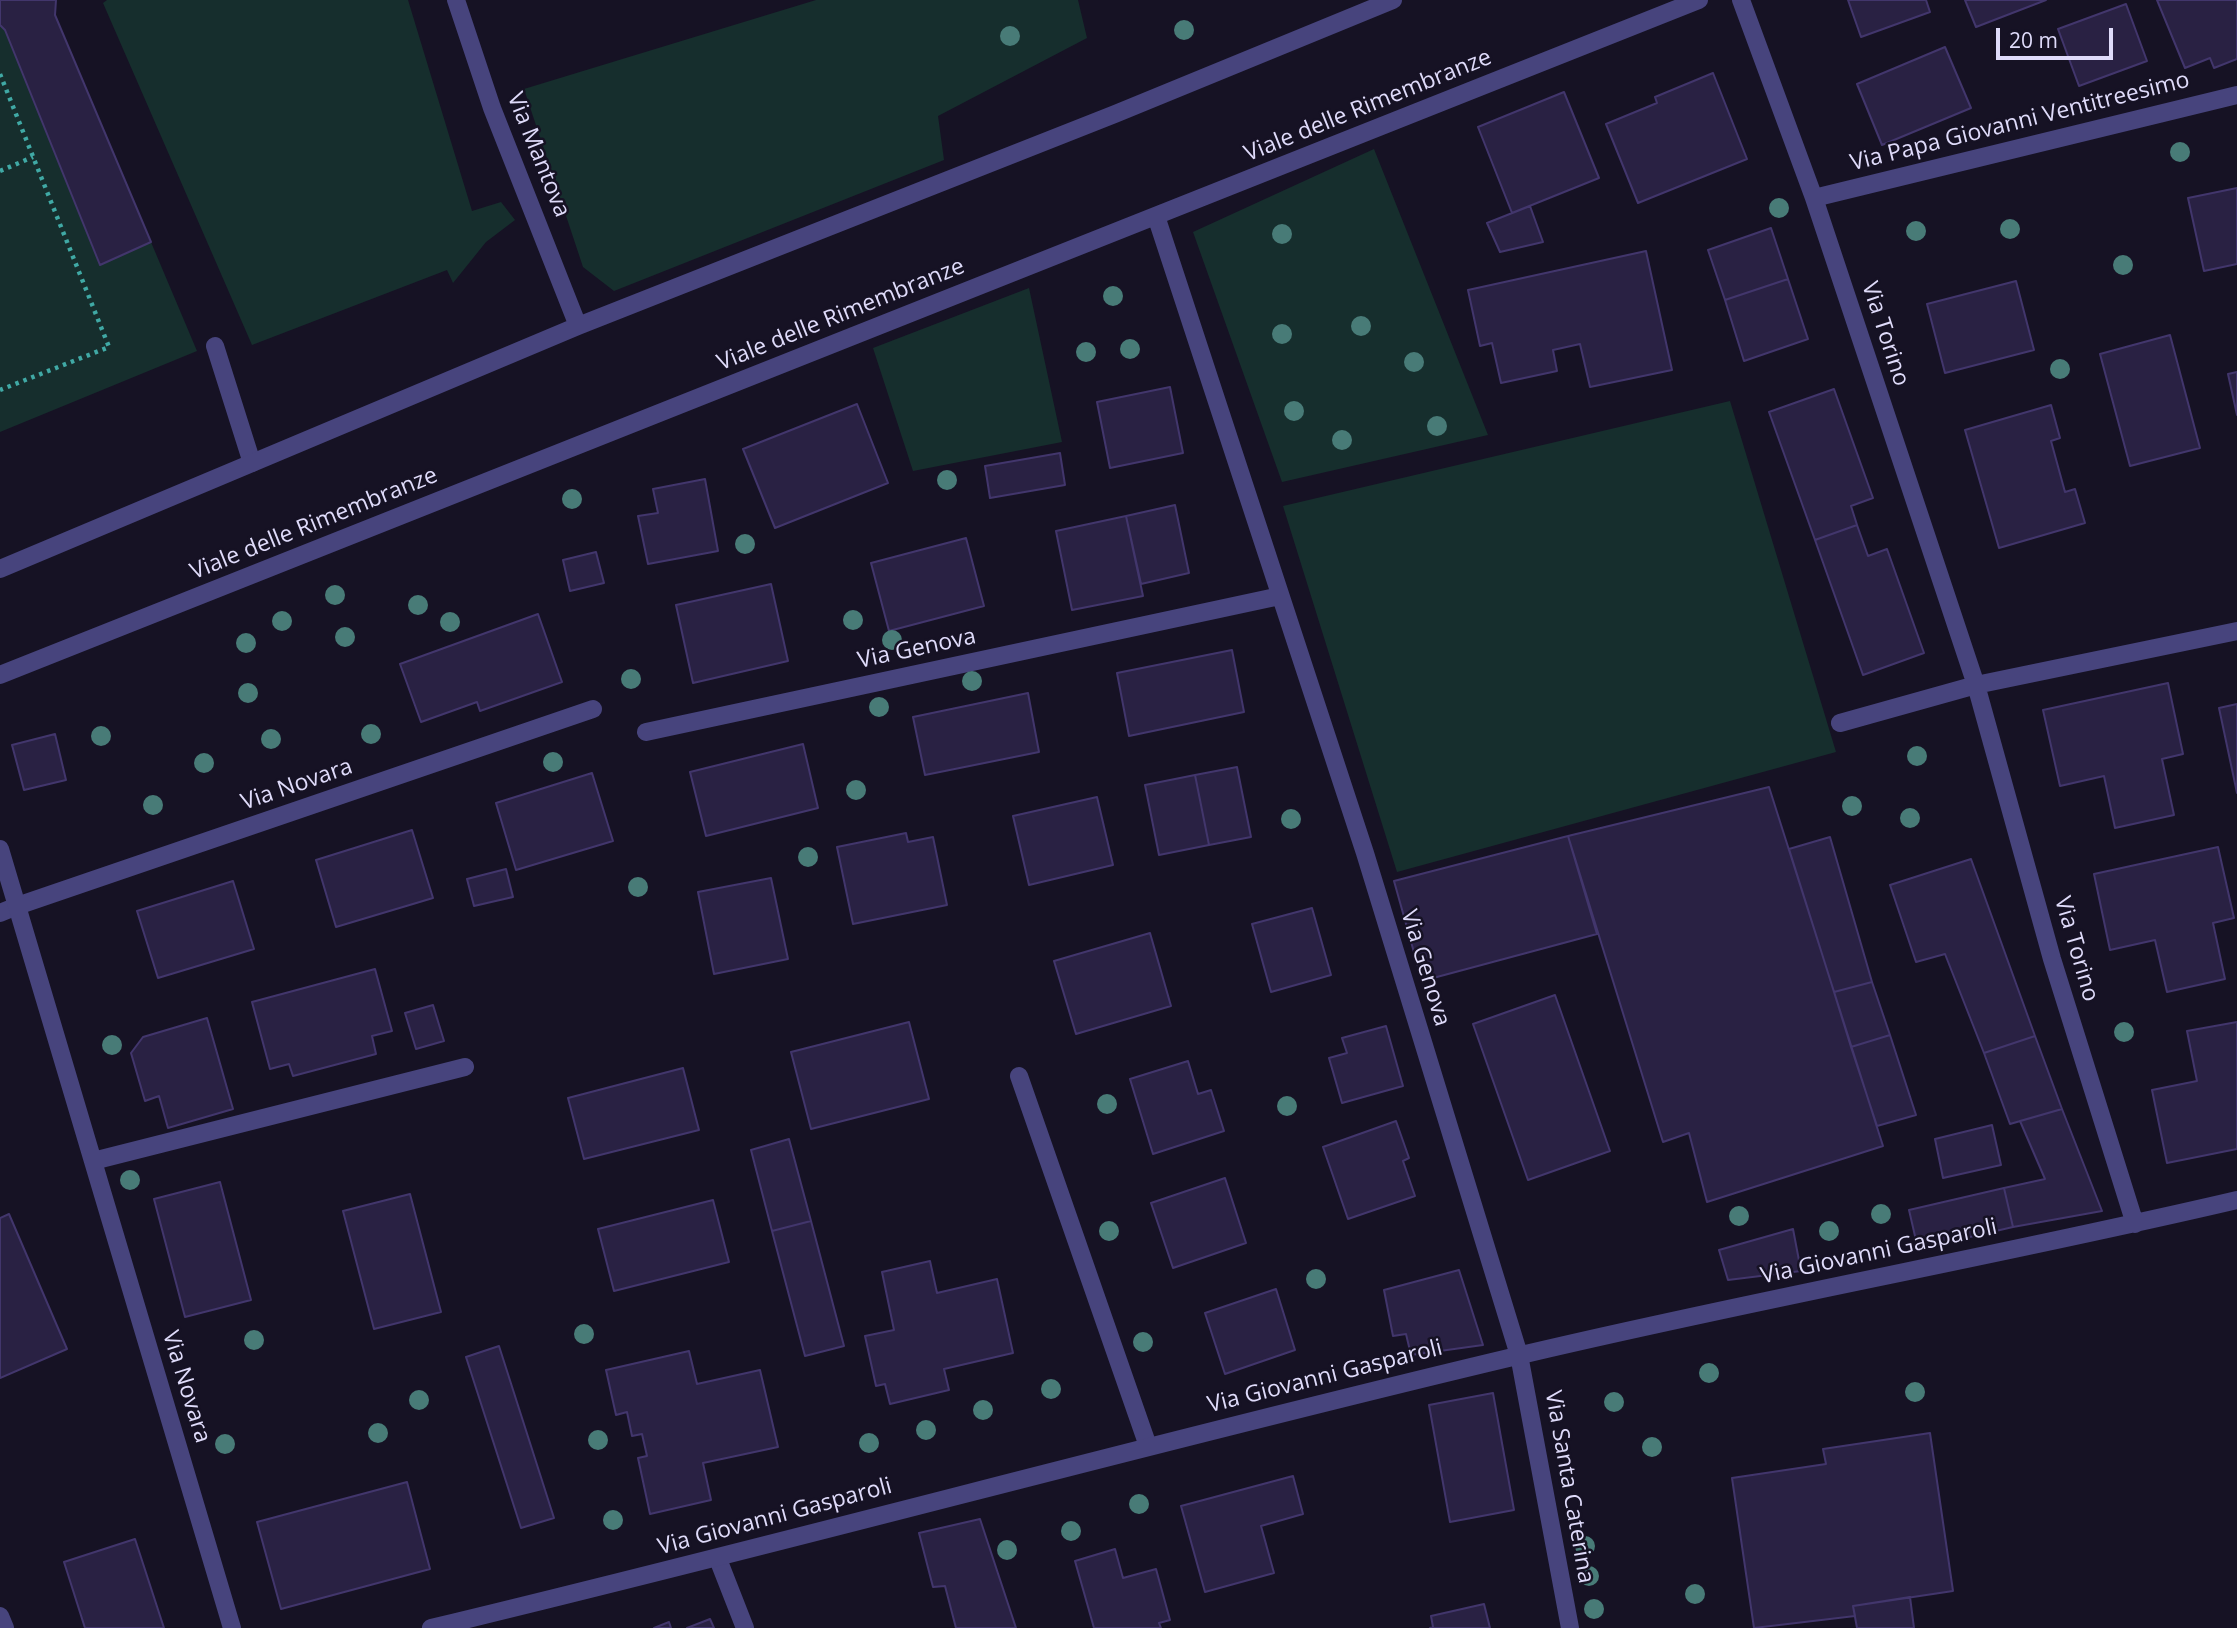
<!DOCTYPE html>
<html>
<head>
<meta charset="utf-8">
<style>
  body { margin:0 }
  #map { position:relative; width:2237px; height:1628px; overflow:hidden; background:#161224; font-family:"Open Sans",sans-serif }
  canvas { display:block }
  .scale { position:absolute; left:1996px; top:28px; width:117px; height:32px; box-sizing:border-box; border:4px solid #dfdbfa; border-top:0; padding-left:9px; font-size:21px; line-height:24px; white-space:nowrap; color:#dfdbfa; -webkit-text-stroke:5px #161224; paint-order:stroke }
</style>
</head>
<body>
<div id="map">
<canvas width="2237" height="1628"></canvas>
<div class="scale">20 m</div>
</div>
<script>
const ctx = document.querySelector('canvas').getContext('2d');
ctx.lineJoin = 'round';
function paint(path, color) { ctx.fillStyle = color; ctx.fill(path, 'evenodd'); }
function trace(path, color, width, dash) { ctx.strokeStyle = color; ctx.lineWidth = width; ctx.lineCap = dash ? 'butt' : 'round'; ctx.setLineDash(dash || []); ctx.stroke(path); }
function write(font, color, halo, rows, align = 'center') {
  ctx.font = font + ' "Open Sans",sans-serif'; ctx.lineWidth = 5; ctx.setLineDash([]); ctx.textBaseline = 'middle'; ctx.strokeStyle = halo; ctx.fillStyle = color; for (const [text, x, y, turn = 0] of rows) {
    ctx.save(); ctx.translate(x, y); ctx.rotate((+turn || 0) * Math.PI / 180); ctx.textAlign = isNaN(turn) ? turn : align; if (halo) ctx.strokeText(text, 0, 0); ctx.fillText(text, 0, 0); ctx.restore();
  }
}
paint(new Path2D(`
  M0,0H56L55,15L197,351L0,432Z
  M107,0H408L472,211L501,202L515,220L486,242L453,283L447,270L252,345L103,3Z
  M816,0H1078L1087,38L938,116L944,160L614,291L583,267L524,89Z
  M1374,149L1488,435L1282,482L1193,232Z
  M1029,288L1062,442L913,471L873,348Z
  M1730,401L1836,752L1397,872L1283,506Z`), '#162e2d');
const building = new Path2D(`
  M0,0H56L55,15L151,242L100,265L5,30L0,25Z
  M1848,0H1926L1930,12L1861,37Z
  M1965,0H2046L1976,27Z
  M2157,0H2237V59L2214,68L2210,58L2185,68Z
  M2126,4L2147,61L2079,86L2058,29Z
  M1945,47L1971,108L1882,145L1857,84Z
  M1713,73L1747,159L1638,203L1606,124L1657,103L1655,97Z
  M1564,92L1599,178L1512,213L1478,127Z
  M2237,188V264L2204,271L2188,198Z
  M1530,206L1543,242L1500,252L1487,223Z
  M1771,228L1788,279L1725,300L1708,250Z
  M1646,251L1672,370L1590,387L1580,344L1553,350L1557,371L1501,383L1492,343L1480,346L1468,290Z
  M1788,279L1808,339L1744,361L1725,300Z
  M2016,281L2034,350L1945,373L1927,304Z
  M2170,335L2200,448L2130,466L2100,354Z
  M2237,372V415L2228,374Z
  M1170,387L1183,453L1110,468L1097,402Z
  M1834,389L1873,498L1851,506L1857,525L1815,540L1769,412Z
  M857,404L888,483L775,528L743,449Z
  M2051,405L2060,438L2051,441L2065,492L2075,489L2085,523L1999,548L1965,430Z
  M1060,453L1065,485L990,498L985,466Z
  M705,479L718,551L648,564L638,516L658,513L653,489Z
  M1175,505L1189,573L1141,584L1126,516Z
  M1126,516L1143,596L1072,610L1056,531Z
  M1857,525L1868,556L1887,549L1924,653L1863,675L1815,540Z
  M966,538L984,606L889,631L871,563Z
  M596,552L604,583L570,591L563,560Z
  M771,584L788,661L693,683L676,605Z
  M538,614L562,682L480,711L477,702L421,722L400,664Z
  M1232,650L1244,712L1129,736L1117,673Z
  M2168,683L2183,754L2162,759L2174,815L2115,828L2104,776L2060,786L2043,710Z
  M1028,693L1039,752L925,775L913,717Z
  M2237,704V793L2219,708Z
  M55,734L66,780L24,790L12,745Z
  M803,744L818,808L706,836L690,772Z
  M1237,767L1251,837L1209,845L1195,775Z
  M592,773L613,841L516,870L496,803Z
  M1195,775L1209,845L1159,855L1145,785Z
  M1769,787L1883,1146L1707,1202L1689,1133L1663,1142L1568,836Z
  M1097,797L1113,865L1029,885L1013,816Z
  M412,830L433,898L336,927L316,860Z
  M906,833L908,842L933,837L947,905L853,924L837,847Z
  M1568,836L1597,934L1422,981L1394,881Z
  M1830,837L1872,982L1834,992L1789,849Z
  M2218,847L2234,918L2213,923L2225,979L2167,992L2155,940L2110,950L2094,874Z
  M1971,859L2035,1036L1984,1053L1945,954L1916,962L1890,885Z
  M506,869L513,897L474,906L467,879Z
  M771,878L788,959L714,974L698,892Z
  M233,881L254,949L158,978L137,911Z
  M1312,908L1331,975L1271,992L1252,924Z
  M1150,933L1171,1006L1076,1034L1054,961Z
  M375,969L392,1031L372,1036L376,1054L293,1076L289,1064L270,1069L252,1002Z
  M1872,982L1890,1035L1851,1047L1834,992Z
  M1555,995L1610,1151L1528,1180L1473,1024Z
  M433,1005L444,1041L416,1049L405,1013Z
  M207,1018L233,1109L168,1128L159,1096L145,1101L131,1053L143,1037Z
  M909,1022L929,1099L811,1129L791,1052Z
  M2237,1022V1149L2167,1163L2152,1090L2197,1081L2187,1031Z
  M1386,1026L1403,1086L1342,1103L1329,1058L1347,1053L1342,1038Z
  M1890,1035L1916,1115L1877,1126L1851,1047Z
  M2035,1036L2062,1109L2010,1124L1984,1053Z
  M1188,1061L1198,1094L1211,1090L1224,1131L1153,1154L1130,1079Z
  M683,1068L699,1130L584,1159L568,1098Z
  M2062,1109L2102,1211L2013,1227L2004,1188L2045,1179L2020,1121Z
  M1396,1121L1409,1158L1403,1161L1415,1196L1348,1219L1323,1147Z
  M1992,1125L2001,1165L1943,1178L1935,1139Z
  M789,1139L811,1221L772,1231L751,1150Z
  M1225,1178L1246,1243L1173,1268L1151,1203Z
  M220,1182L251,1300L185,1317L154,1199Z
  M2004,1188L2013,1227L1918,1249L1909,1210Z
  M410,1194L441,1312L374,1329L343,1211Z
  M713,1200L729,1262L614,1291L598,1229Z
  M9,1214L67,1349L0,1378V1218Z
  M811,1221L844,1346L805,1356L772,1231Z
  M1793,1229L1801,1271L1728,1280L1719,1250Z
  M930,1261L937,1293L997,1279L1013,1353L944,1369L949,1390L890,1404L885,1384L876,1386L865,1336L894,1330L882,1272Z
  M1459,1270L1483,1345L1411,1355L1406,1334L1393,1336L1384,1290Z
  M1276,1289L1295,1350L1225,1374L1205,1313Z
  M499,1346L554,1518L521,1528L466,1357Z
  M689,1351L697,1384L760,1370L778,1447L703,1463L711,1500L650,1514L638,1458L647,1456L642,1434L632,1436L627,1412L616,1415L606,1370Z
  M1493,1393L1514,1510L1450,1522L1429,1405Z
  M1930,1433L1953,1591L1853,1606L1855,1616L1754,1628L1732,1478L1826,1464L1823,1449Z
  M1293,1476L1303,1514L1261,1526L1274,1573L1205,1592L1181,1506Z
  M407,1482L430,1569L281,1609L257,1522Z
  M980,1519L1016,1628H956L945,1586L933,1587L919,1533Z
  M135,1539L164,1628H85L64,1562Z
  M1115,1549L1123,1578L1156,1569L1170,1620L1159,1623L1161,1628H1094L1075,1561Z
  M1910,1597L1914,1628H1857L1853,1606Z
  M1484,1604L1490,1628H1430L1433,1627L1431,1616Z
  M710,1619L714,1628H687Z
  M669,1622L671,1628H654Z`);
paint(building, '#292143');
trace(building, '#42366c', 2);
trace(new Path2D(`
  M0,74L109,347L0,390
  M0,171L33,157`), '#40a9a5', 4.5, [3.5, 5]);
trace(new Path2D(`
  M215,346L252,463
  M0,913L17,906
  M1019,1076L1148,1446
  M718,1559L745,1628`), '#47447d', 18);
trace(new Path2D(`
  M456,0L492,108L578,326
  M1741,0L1814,198L1976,685L2052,959L2135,1224
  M1814,198L2237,95
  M1156,216L1365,853L1519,1355L1570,1628
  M0,569L578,326L1115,114L1393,0
  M0,675L1699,0
  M1840,723L1976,685L2237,631
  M646,732L1280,596
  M0,849L232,1628
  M17,906L593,709
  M93,1161L465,1067
  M0,1616L5,1628
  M431,1628C794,1541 1154,1442 1517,1356C1756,1299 1998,1256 2237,1200`), '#47447d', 18);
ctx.fillStyle = '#487b77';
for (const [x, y] of [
  [1184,30],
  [1010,36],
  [2180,152],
  [1779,208],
  [2010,229],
  [1916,231],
  [1282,234],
  [2123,265],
  [1113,296],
  [1361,326],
  [1282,334],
  [1130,349],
  [1086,352],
  [1414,362],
  [2060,369],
  [1294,411],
  [1437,426],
  [1342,440],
  [947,480],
  [572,499],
  [745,544],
  [335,595],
  [418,605],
  [853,620],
  [282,621],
  [450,622],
  [345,637],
  [892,640],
  [246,643],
  [631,679],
  [972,681],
  [248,693],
  [879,707],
  [371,734],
  [101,736],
  [271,739],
  [1917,756],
  [553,762],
  [204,763],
  [856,790],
  [153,805],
  [1852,806],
  [1910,818],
  [1291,819],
  [808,857],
  [638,887],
  [2124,1032],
  [112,1045],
  [1107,1104],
  [1287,1106],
  [130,1180],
  [1881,1214],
  [1739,1216],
  [1109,1231],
  [1829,1231],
  [1316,1279],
  [584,1334],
  [254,1340],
  [1143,1342],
  [1709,1373],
  [1051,1389],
  [1915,1392],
  [419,1400],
  [1614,1402],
  [983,1410],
  [926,1430],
  [378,1433],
  [598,1440],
  [869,1443],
  [225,1444],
  [1652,1447],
  [1139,1504],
  [613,1520],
  [1071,1531],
  [1585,1546],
  [1007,1550],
  [1589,1576],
  [1695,1594],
  [1594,1609]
]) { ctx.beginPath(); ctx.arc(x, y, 10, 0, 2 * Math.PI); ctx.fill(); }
write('23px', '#dfdbfa', '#161224', [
  ["Viale delle Rimembranze",1368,106,-22],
  ["Via Papa Giovanni Ventitreesimo",2020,122,-14],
  ["Via Mantova",538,155,68],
  ["Viale delle Rimembranze",841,315,-22],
  ["Via Torino",1885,334,72],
  ["Viale delle Rimembranze",314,524,-22],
  ["Via Genova",917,649,-12],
  ["Via Novara",297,785,-19],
  ["Via Torino",2076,949,74],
  ["Via Genova",1425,968,73],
  ["Via Giovanni Gasparoli",1879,1252,-12],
  ["Via Giovanni Gasparoli",1325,1377,-14],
  ["Via Novara",186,1387,73],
  ["Via Santa Caterina",1569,1487,80],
  ["Via Giovanni Gasparoli",775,1517,-15]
]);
</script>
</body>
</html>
